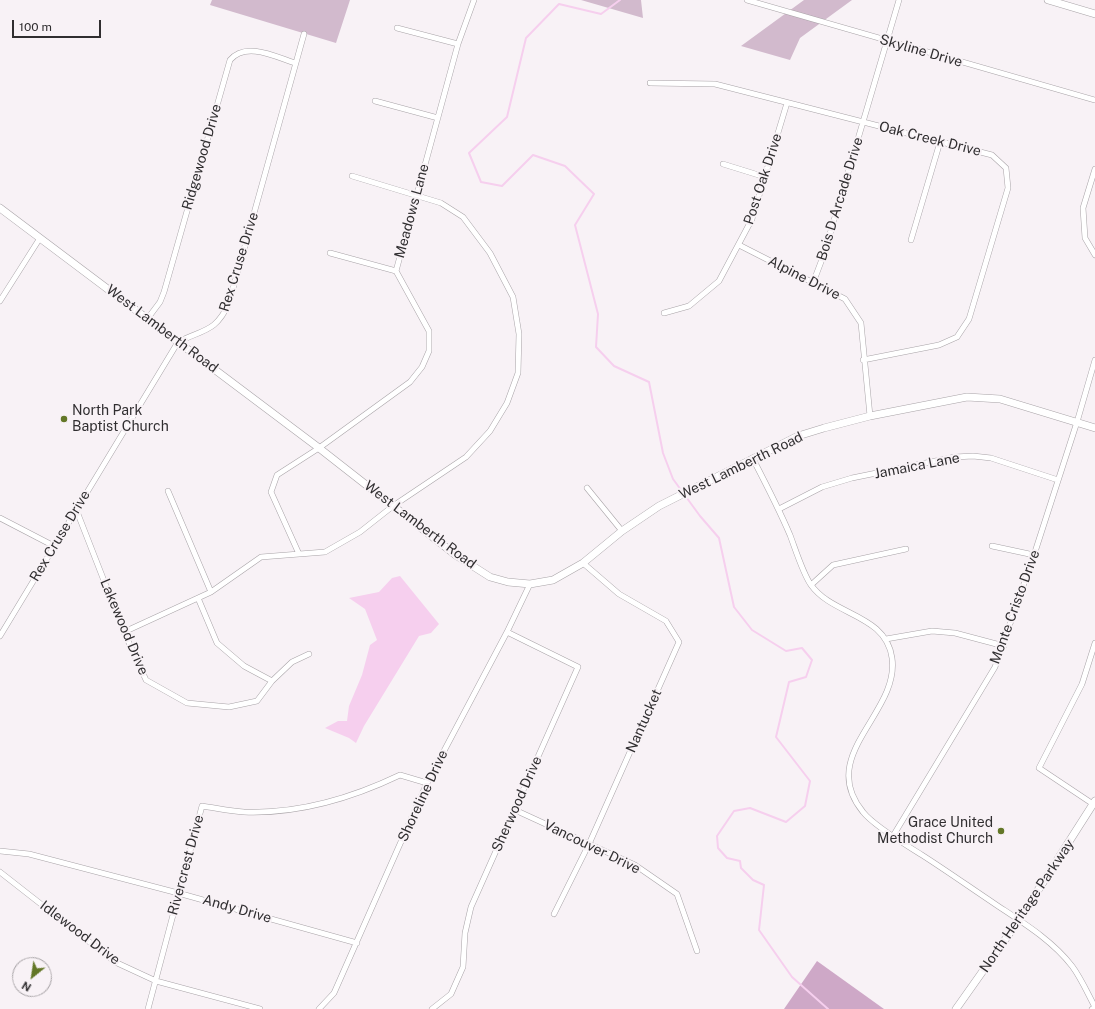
<!DOCTYPE html>
<html>
<head>
<meta charset="utf-8">
<style>
  body { margin:0 }
  #map { position:relative; width:1095px; height:1009px; overflow:hidden; background:#f8f2f6; font-family:"Public Sans",sans-serif }
  canvas { display:block }
  .north { position:absolute; left:12px; top:957px; width:40px; height:40px; box-sizing:border-box; background:#f8f2f6; border:1px solid #a8a4a7; border-radius:50%; rotate:210deg; font-size:11px; font-weight:700; line-height:16px; text-align:center; color:#302e30 }
  .north::after { content:''; display:block; margin:auto; width:14px; height:18px; background:#637727; clip-path:polygon(50% 0,100% 100%,50% 72%,0 100%) }
  .scale { position:absolute; left:12px; top:20px; width:89px; height:18px; box-sizing:border-box; border:2px solid #302e30; border-top:0; padding-left:5px; font-size:12px; line-height:14px; white-space:nowrap; color:#302e30; -webkit-text-stroke:3px #f8f2f6; paint-order:stroke }
</style>
</head>
<body>
<div id="map">
<canvas width="1095" height="1009"></canvas>
<div class="north">N</div>
<div class="scale">100 m</div>
</div>
<script>
const ctx = document.querySelector('canvas').getContext('2d');
ctx.lineJoin = 'round';
function paint(path, color) { ctx.fillStyle = color; ctx.fill(path, 'evenodd'); }
function trace(path, color, width, dash) { ctx.strokeStyle = color; ctx.lineWidth = width; ctx.lineCap = dash ? 'butt' : 'round'; ctx.setLineDash(dash || []); ctx.stroke(path); }
function write(font, color, halo, rows, align = 'center') {
  ctx.font = font + ' "Public Sans",sans-serif'; ctx.lineWidth = 4; ctx.setLineDash([]); ctx.textBaseline = 'middle'; ctx.strokeStyle = halo; ctx.fillStyle = color; for (const [text, x, y, turn = 0] of rows) {
    ctx.save(); ctx.translate(x, y); ctx.rotate((+turn || 0) * Math.PI / 180); ctx.textAlign = isNaN(turn) ? turn : align; if (halo) ctx.strokeText(text, 0, 0); ctx.fillText(text, 0, 0); ctx.restore();
  }
}
paint(new Path2D(`
  M212,0H350L336,43L210,5Z
  M581,0H641L643,18Z
  M804,0H852L800,38L790,60L741,46Z`), '#d2bacd');
paint(new Path2D(`
  M817,961L884,1009H784Z`), '#cea8c7');
paint(new Path2D(`
  M400,576L439,624L431,633L419,636L364,726L356,743L349,738L325,728L338,721H347L349,706L362,675L370,645L377,640L365,609L349,598L379,592L392,578Z`), '#f6cfee');
trace(new Path2D(`
  M620,0L601,14L559,4L526,38L507,117L469,153L481,182L502,186L533,155L565,166L594,194L575,225L598,314L596,347L614,366L649,382L663,453L673,479L700,516L719,538L734,607L752,630L786,651L802,648L812,660L806,677L789,682L776,737L810,781L805,806L786,822L750,808L734,811L717,836L718,848L727,858L740,861L741,868L753,880L764,885L759,930L792,977L828,1009`), '#f6cfee', 2);
const street = new Path2D(`
  M747,0L1095,100
  M397,28L458,44
  M650,83L715,84L992,155L1006,168L1008,188L969,319L957,337L939,345L863,360
  M375,101L438,118
  M723,164L765,177
  M1095,169L1083,208L1085,238L1095,255
  M911,240L940,142
  M739,245L845,299L861,323L870,416
  M330,253L396,271
  M813,283L824,254L899,0
  M0,301L40,238
  M664,313L689,306L719,281L752,219L787,103
  M148,318L160,302L164,292L230,60C246,41 276,57 295,63
  M753,459C766,484 779,509 790,535C795,548 803,574 811,585C833,616 886,614 892,658C900,713 816,755 863,812C874,826 906,845 922,855C947,871 971,888 995,904C1022,922 1052,940 1072,966C1081,978 1088,994 1095,1007L1092,1009
  M587,488L622,531
  M168,491L211,592
  M76,509L124,632L146,680L187,703L229,707L257,701L272,681L292,662L309,654
  M779,509L822,487L852,478L955,457L973,456L991,458L1058,480
  M0,518L54,546
  M992,546L1034,555
  M299,554L271,492L277,475L319,448L410,382L422,367L429,351V331L396,271L458,44L474,0
  M811,585L833,565L906,549
  M198,598L217,643L244,666L272,681
  M124,632L211,592L261,557L325,552L360,532L393,506L466,457L490,431L507,403L518,373L519,334L513,297L490,253L463,217L441,203L352,176
  M0,636L178,342C204,329 216,332 229,303L304,34
  M886,639L932,631L955,633L1004,646
  M1093,804L1039,768L1082,684L1095,643
  M515,810L635,865L677,894L697,951
  M893,836L995,667L1034,555L1077,422L1095,360
  M0,851L29,854L178,893L357,943
  M0,872L115,962L156,981L260,1009
  M554,914L589,844L679,642L666,621L619,594L583,563
  M148,1009L202,806C216,808 230,811 244,812C298,814 352,798 400,775L427,783
  M319,1009L334,993L427,783L507,632L530,584
  M432,1009L451,994L463,967L465,933L471,907L578,667L507,632`);
const secondary = new Path2D(`
  M1048,0L1095,14
  M0,208L319,448L457,556L490,577L508,582L530,584L553,580L583,563L622,531L659,506L798,436L824,428L870,416L967,397L1000,399L1095,428
  M956,1009L1019,920L1095,801`);
trace(street, '#a8a3a7', 6);
trace(secondary, '#a8a3a7', 8);
trace(street, '#fff', 5);
trace(secondary, '#fff', 7);
for (const [x, y, r, color] of [
  [64,419,4,"#637727"],
  [1001,831,4,"#637727"]
]) { const dot = new Path2D(); dot.arc(x, y, r, 0, 2 * Math.PI); ctx.fillStyle = color; ctx.fill(dot); trace(dot, '#f8f2f6', 1.5); }
write('14px', '#302e30', '#f8f2f6', [
  ["Skyline Drive",921,51,16],
  ["Oak Creek Drive",930,139,14],
  ["Ridgewood Drive",202,157,-74],
  ["Post Oak Drive",763,179,-72],
  ["Bois D Arcade Drive",840,199,-73],
  ["Meadows Lane",412,211,-75],
  ["Rex Cruse Drive",239,262,-73],
  ["Alpine Drive",804,278,27],
  ["West Lamberth Road",162,329,37],
  ["West Lamberth Road",741,466,-26],
  ["Jamaica Lane",917,466,-11],
  ["West Lamberth Road",420,525,37],
  ["Rex Cruse Drive",60,536,-59],
  ["Monte Cristo Drive",1015,607,-70],
  ["Lakewood Drive",124,627,67],
  ["Nantucket",644,721,-66],
  ["Shoreline Drive",423,796,-65],
  ["Sherwood Drive",517,804,-66],
  ["Vancouver Drive",592,847,26],
  ["Rivercrest Drive",186,865,-75],
  ["North Heritage Parkway",1027,906,-56],
  ["Andy Drive",237,909,16],
  ["Idlewood Drive",80,933,37]
]);
write('14px', '#302e30', '#f8f2f6', [
  ["North Park",72,411],
  ["Baptist Church",72,427],
  ["Grace United",993,823,"right"],
  ["Methodist Church",993,839,"right"]
], 'left');
</script>
</body>
</html>
